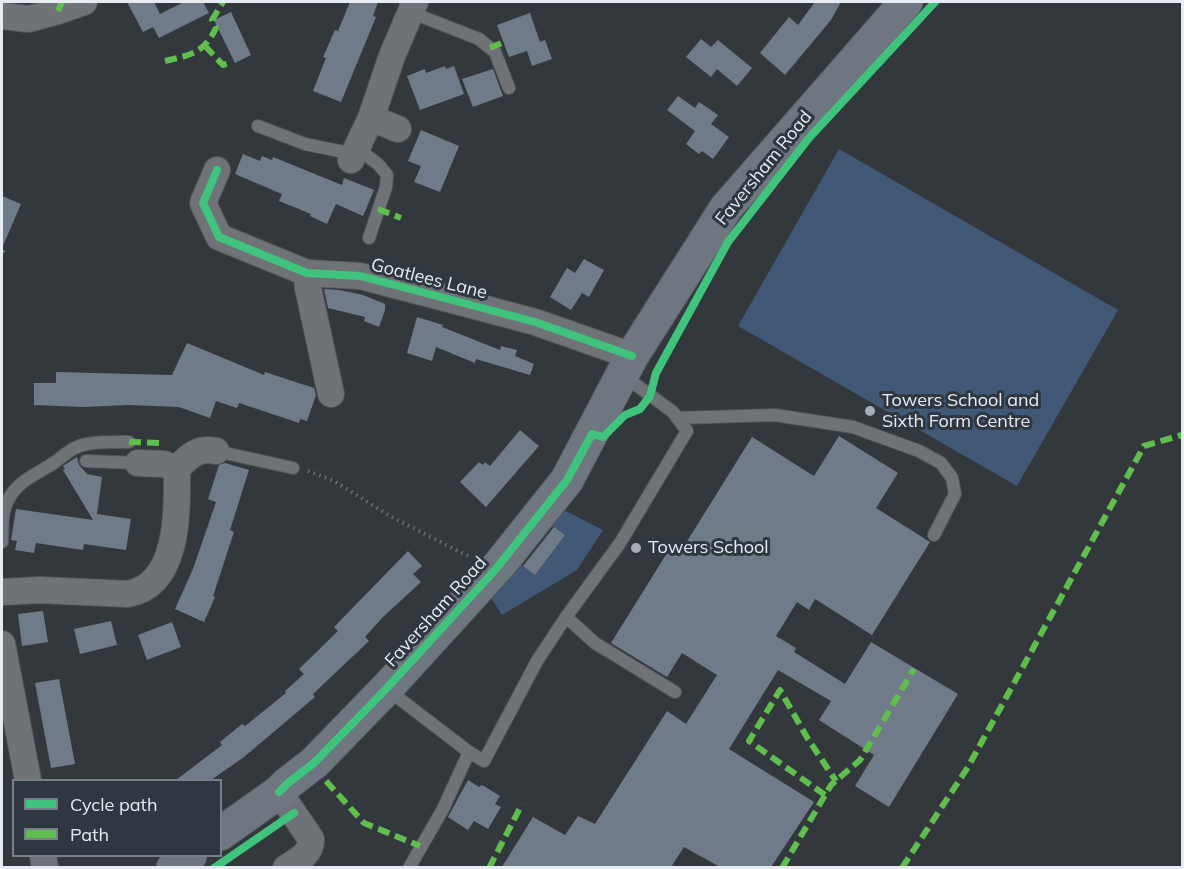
<!DOCTYPE html>
<html>
<head>
<meta charset="utf-8">
<style>
  body { margin:0 }
  #map { position:relative; width:1184px; height:869px; overflow:hidden; background:#33383d; font-family:Mulish,sans-serif }
  canvas { display:block }
  .frame { position:absolute; inset:0; border:3px solid #e7ecf3; pointer-events:none }
  .legend { position:absolute; left:12px; top:779px; width:210px; height:78px; box-sizing:border-box; background:#2f3741; border:2px solid #797f88; margin:0; padding:8px 10px; list-style:none; font-size:18px; color:#e7ecf3 }
  .legend li { display:flex; align-items:center; gap:12px; height:30px }
  .legend b { width:30px; border:2px solid #797f88 }
</style>
</head>
<body>
<div id="map">
<canvas width="1184" height="869"></canvas>
<div class="frame"></div>
<ul class="legend">
<li><b style="height:8px;background:#40c37c"></b>Cycle path</li>
<li><b style="height:8px;background:#5fbe4e"></b>Path</li>
</ul>
</div>
<script>
const ctx = document.querySelector('canvas').getContext('2d');
ctx.lineJoin = 'round';
function paint(path, color) { ctx.fillStyle = color; ctx.fill(path, 'evenodd'); }
function trace(path, color, width, dash) { ctx.strokeStyle = color; ctx.lineWidth = width; ctx.lineCap = dash ? 'butt' : 'round'; ctx.setLineDash(dash || []); ctx.stroke(path); }
function write(font, color, halo, rows, align = 'center') {
  ctx.font = font + ' Mulish,sans-serif'; ctx.lineWidth = 6; ctx.setLineDash([]); ctx.textBaseline = 'middle'; ctx.strokeStyle = halo; ctx.fillStyle = color; for (const [text, x, y, turn = 0] of rows) {
    ctx.save(); ctx.translate(x, y); ctx.rotate((+turn || 0) * Math.PI / 180); ctx.textAlign = isNaN(turn) ? turn : align; if (halo) ctx.strokeText(text, 0, 0); ctx.fillText(text, 0, 0); ctx.restore();
  }
}
paint(new Path2D(`
  M839,149L1118,310L1017,486L738,326Z
  M558,507L603,530L577,570L502,615L489,595ZM549,524L565,535L535,575L519,563Z`), '#415876');
paint(new Path2D(`
  M127,2H154L160,14L184,2H203L209,13L159,38L153,27L143,32Z
  M350,2H378L373,16L376,17L341,102L313,91L326,58L323,57L335,30L338,31Z
  M815,2H841L831,20L785,75L760,53L789,17L798,25Z
  M231,12L251,55L235,63L214,20Z
  M530,13L540,42L545,40L552,59L532,66L527,51L509,57L497,25Z
  M701,39L711,47L718,40L752,68L737,86L717,69L711,77L686,57Z
  M445,66L446,69L454,66L464,94L420,110L407,76L425,69L426,73Z
  M493,69L503,96L473,107L462,79Z
  M678,96L695,108L699,102L718,115L711,124L729,137L713,159L702,151L699,154L686,144L695,131L667,110Z
  M421,130L459,146L440,192L414,182L421,166L408,161Z
  M243,154L260,161L262,156L272,160L273,157L342,185L344,178L374,190L363,216L336,204L327,224L310,216L311,214L279,201L282,194L235,174Z
  M2,196L21,204L2,248Z
  M584,259L604,270L589,297L582,293L571,310L550,297L567,268L575,273Z
  M324,289L339,290L363,295L385,304V310L379,327L364,321L365,317L328,308Z
  M417,317L443,325L442,327L500,350L501,346L517,350L515,356L534,364L530,375L476,359L475,363L436,347L432,361L407,353Z
  M187,343L264,375L265,372L314,388L316,395L307,421L300,419L299,423L239,403L237,408L216,401L210,418L179,407L129,405L83,407L34,405V383H56V372L172,375Z
  M520,430L539,446L486,507L460,482L479,462L483,465L485,462L490,466Z
  M839,436L898,473L876,508L930,542L872,635L815,599L809,610L797,602L776,636L796,648L794,652L845,684L871,642L958,694L889,807L855,786L874,755L819,720L831,701L778,670L729,749L814,802L771,867H720L684,847L671,867H502L533,817L565,835L578,816L595,824L667,711L686,724L717,675L682,653L667,677L611,643L672,545L681,551L752,437L814,476Z
  M77,457L79,465L87,474L102,477L97,514L131,519L126,550L84,544L83,550L36,543L34,553L15,550L17,541L11,540L16,509L93,520L63,470L65,469L63,466Z
  M225,463L249,470L230,530L234,532L213,596L215,597L204,622L175,609L193,569L216,502L208,499L219,465Z
  M554,527L565,535L535,575L523,566Z
  M408,551L422,566L413,574L421,582L383,617L365,637L369,641L313,694L315,697L244,757L211,780H176L222,745L220,742L242,724L245,726L286,693L285,691L304,674L299,669L338,631L334,627Z
  M43,611L48,642L22,646L18,614Z
  M111,621L117,645L80,654L74,629Z
  M172,622L181,647L147,660L138,635Z
  M59,679L75,764L51,768L35,683Z
  M468,780L479,787L482,785L500,796L495,804L501,807L488,829L474,821L468,830L448,817Z`), '#707b89');
const service = new Path2D(`
  M410,12L479,39L495,52L509,88
  M258,126L305,144L354,154
  M357,148L379,165L387,175L386,187L369,238
  M677,418L775,415L853,427L919,451L941,463L952,478L955,494L934,535
  M216,451L293,468
  M86,461L138,463
  M2,542C3,528 1,513 8,500C18,480 38,474 55,462C65,455 73,446 87,444C100,441 116,442 129,442
  M566,617L595,643L675,692
  M388,690L469,752L484,761L537,661L566,617L620,543L687,431L673,412L624,376
  M409,868L443,809L469,752`);
const minor = new Path2D(`
  M2,16L29,19L58,11L84,2
  M371,118L398,129
  M351,160L371,118L392,56L415,2
  M217,170L203,203L219,237L307,273L360,276L456,301L535,322L632,356
  M307,273L308,288L331,394
  M138,463L164,464L177,469
  M177,469C189,456 198,447 216,451
  M2,592L40,590L128,594C180,585 177,509 177,469
  M2,644L28,780
  M279,792L311,839C312,854 297,861 286,868
  M43,856L45,868`);
const primary = new Path2D(`
  M220,834L279,792L288,783L314,763L386,689L500,564L567,480L632,356L726,208L906,2
  M173,868L190,856`);
trace(service, '#515559', 14);
trace(minor, '#515559', 28);
trace(primary, '#515559', 35);
trace(new Path2D(`
  M308,471L334,481L390,516L470,557`), '#6d7074', 4, [1.5, 4.5]);
trace(service, '#6f7377', 12);
trace(minor, '#6f7377', 26);
trace(primary, '#6e7680', 33);
trace(new Path2D(`
  M58,11L62,2
  M205,46L223,65L230,63
  M490,48L504,42
  M165,61C191,55 204,53 216,28L212,20L223,2
  M378,209L401,218
  M2,252L3,253
  M129,442L162,443
  M326,781L364,823L420,846
  M825,795L749,741L780,690L808,739L836,781
  M489,868L522,804
  M782,868L831,785L860,760L914,669
  M902,868L968,767L1144,446L1182,435`), '#5fbe4e', 6, [12, 6]);
trace(new Path2D(`
  M217,170L203,203L219,237L307,273L360,276L456,301L535,322L632,356
  M279,792L288,783L314,763L386,689L495,570L567,480L592,434L603,437L625,415L640,409L650,396L656,373L728,242L809,138L935,2
  M214,868L294,813`), '#40c37c', 8);
for (const [x, y, r, color] of [
  [870,411,6,"#a8adb3"],
  [636,548,6,"#a8adb3"]
]) { const dot = new Path2D(); dot.arc(x, y, r, 0, 2 * Math.PI); ctx.fillStyle = color; ctx.fill(dot); trace(dot, '#2f3741', 2); }
write('18px', '#e7ecf3', '#2f3741', [
  ["Faversham Road",764,168,-51],
  ["Goatlees Lane",429,279,14],
  ["Faversham Road",436,612,-48]
]);
write('18px', '#e7ecf3', '#2f3741', [
  ["Towers School and",882,401],
  ["Sixth Form Centre",882,422],
  ["Towers School",648,548]
], 'left');
</script>
</body>
</html>
